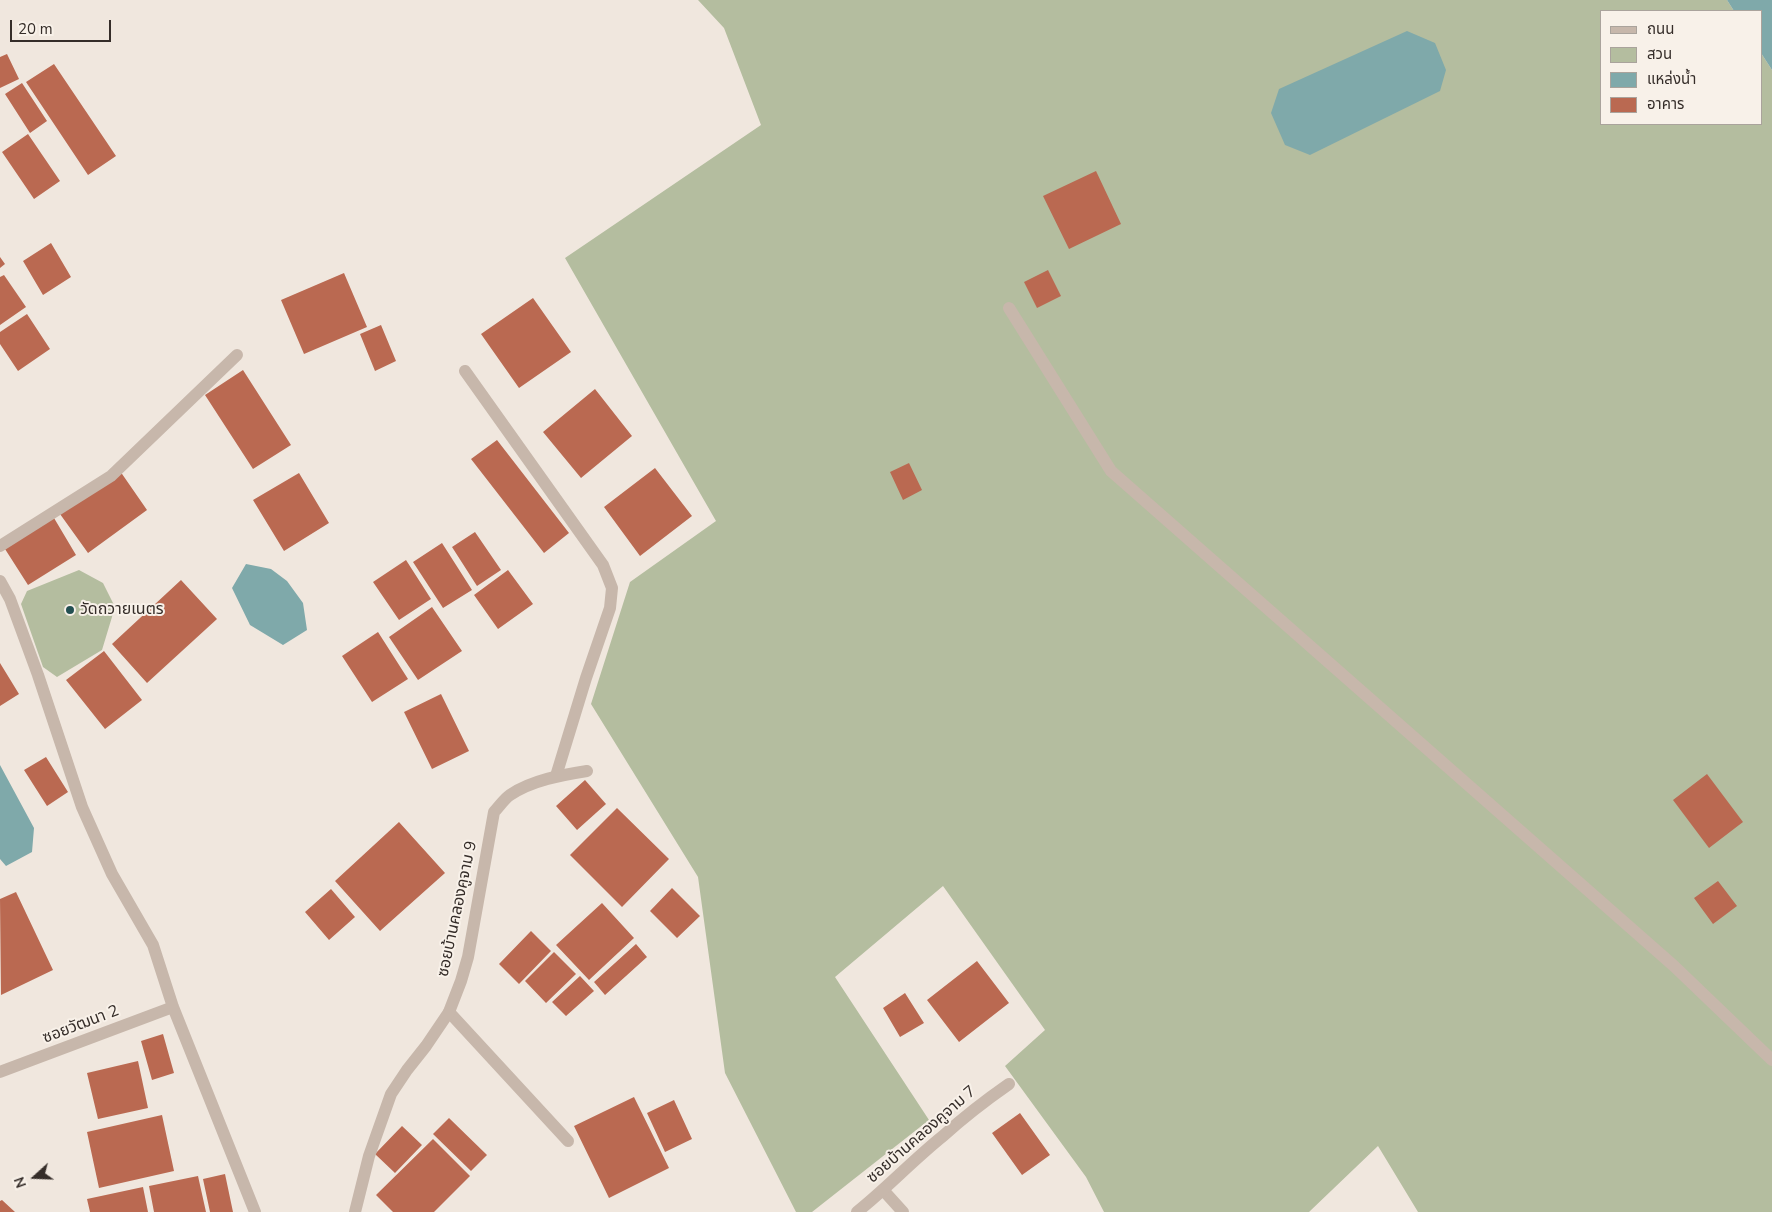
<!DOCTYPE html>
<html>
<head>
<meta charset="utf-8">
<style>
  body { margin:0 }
  #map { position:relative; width:1772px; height:1212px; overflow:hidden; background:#f0e7de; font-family:"Nunito Sans","Noto Sans Thai",sans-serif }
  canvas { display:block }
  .legend { position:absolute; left:1600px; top:10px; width:162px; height:115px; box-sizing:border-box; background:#f8f1e9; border:1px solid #aaa39c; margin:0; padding:6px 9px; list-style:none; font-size:15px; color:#352d29 }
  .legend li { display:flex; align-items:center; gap:10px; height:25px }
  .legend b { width:25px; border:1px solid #aaa39c }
  .north { position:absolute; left:10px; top:1152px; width:50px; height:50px; -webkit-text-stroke:4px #f8f1e9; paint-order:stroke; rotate:250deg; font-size:14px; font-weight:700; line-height:20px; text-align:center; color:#352d29 }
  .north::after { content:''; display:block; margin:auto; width:18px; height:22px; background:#352d29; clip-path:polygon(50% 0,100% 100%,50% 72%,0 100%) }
  .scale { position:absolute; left:10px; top:20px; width:101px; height:22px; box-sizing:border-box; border:2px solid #352d29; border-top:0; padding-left:6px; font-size:15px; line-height:18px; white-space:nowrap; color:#352d29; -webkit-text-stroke:4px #f8f1e9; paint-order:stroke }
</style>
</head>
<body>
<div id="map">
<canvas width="1772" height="1212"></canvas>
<ul class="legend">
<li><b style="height:6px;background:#c7b7ab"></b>ถนน</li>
<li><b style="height:14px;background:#b4bd9f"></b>สวน</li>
<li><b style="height:14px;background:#7fa9aa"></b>แหล่งน้ำ</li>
<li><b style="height:14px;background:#ba6951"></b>อาคาร</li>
</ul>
<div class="north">N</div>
<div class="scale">20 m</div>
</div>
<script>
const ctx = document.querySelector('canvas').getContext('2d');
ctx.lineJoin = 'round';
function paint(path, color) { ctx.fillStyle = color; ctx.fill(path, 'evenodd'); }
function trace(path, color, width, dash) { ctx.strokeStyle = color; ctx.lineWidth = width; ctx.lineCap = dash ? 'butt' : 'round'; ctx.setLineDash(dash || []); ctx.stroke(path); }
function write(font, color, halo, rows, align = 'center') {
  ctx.font = font + ' "Nunito Sans","Noto Sans Thai",sans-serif'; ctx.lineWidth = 4; ctx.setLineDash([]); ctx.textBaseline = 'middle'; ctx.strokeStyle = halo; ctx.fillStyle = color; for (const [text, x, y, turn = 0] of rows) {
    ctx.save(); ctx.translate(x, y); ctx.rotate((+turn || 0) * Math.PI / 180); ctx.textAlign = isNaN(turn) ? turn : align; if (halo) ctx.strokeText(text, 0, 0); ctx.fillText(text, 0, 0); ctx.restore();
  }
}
paint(new Path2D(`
  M698,0H1727L1734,11H1601V124H1761V53L1772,70V1212H1418L1378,1146L1309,1212H1104L1086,1177L1005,1066L1045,1030L943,886L835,977L929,1120L812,1212H796L725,1073L698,877L591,704L630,582L716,521L565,258L761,125L724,28Z
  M79,570L103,583L115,607L102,650L57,677L43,667L21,604L27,591Z`), '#b4bd9f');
paint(new Path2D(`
  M1727,0H1772V70L1761,53V11H1734Z
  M1407,31L1435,43L1446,70L1440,91L1310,155L1285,145L1271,113L1279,89Z
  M246,564L271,569L287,581L303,603L307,630L283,645L250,625L232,588Z
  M0,765L34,828L32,852L6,866L0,859Z`), '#7fa9aa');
paint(new Path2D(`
  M7,54L19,79L0,88V57Z
  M54,64L116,156L88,175L26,82Z
  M22,83L47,121L30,133L5,94Z
  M28,134L60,181L34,199L2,152Z
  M1096,171L1121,224L1069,249L1043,196Z
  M51,243L71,277L43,295L23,261Z
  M0,257L5,264L0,268Z
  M1048,270L1061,296L1037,308L1024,282Z
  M344,273L367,327L304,354L281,300Z
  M4,275L26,307L0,325V277Z
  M533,298L571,352L519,388L481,334Z
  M27,314L50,349L18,371L0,344V332Z
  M381,325L396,361L375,371L360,334Z
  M243,370L291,445L253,469L205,395Z
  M595,389L632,436L581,478L543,432Z
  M497,440L569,533L544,553L471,459Z
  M909,463L922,490L903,500L890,472Z
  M655,468L692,516L640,556L604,507Z
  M120,471L147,510L88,553L60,514Z
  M299,473L329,523L284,551L253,500Z
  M54,518L76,555L28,585L5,549Z
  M475,532L501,570L477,586L452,547Z
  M442,543L472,590L443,608L413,562Z
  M406,560L431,599L399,620L373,582Z
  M508,570L533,604L498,629L474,595Z
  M181,580L217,619L147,683L112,644Z
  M432,607L462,651L418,680L389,637Z
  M378,632L408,679L372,702L342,656Z
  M104,651L142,700L105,729L66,680Z
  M0,663L19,694L0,706Z
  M441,694L469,751L432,769L404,712Z
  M46,757L68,792L47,806L24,770Z
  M1707,774L1743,822L1709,848L1673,800Z
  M585,780L606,804L577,830L556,806Z
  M617,808L669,859L622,907L570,855Z
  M399,822L445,873L380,931L335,881Z
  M1718,881L1737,906L1713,924L1694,898Z
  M672,888L700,916L677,938L650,911Z
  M331,889L355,917L329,940L305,912Z
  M16,892L53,970L1,995L0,899Z
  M602,903L634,938L589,980L556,945Z
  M531,931L551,951L519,984L499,964Z
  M636,944L647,957L605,995L594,982Z
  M554,952L576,974L546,1003L525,981Z
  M977,961L1009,1003L959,1042L927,1000Z
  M580,976L594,991L566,1016L552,1002Z
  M905,993L924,1023L900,1037L883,1008Z
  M163,1034L174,1073L152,1080L141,1041Z
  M138,1061L148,1108L98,1119L87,1073Z
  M634,1097L669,1168L609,1198L574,1126Z
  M674,1100L692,1139L665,1152L647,1113Z
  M1020,1113L1050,1155L1022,1175L992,1133Z
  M162,1115L174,1171L99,1188L87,1132Z
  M449,1118L487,1155L471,1171L433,1134Z
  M402,1126L422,1145L395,1173L375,1154Z
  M433,1139L470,1176L434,1212H393L376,1195Z
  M225,1174L233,1212H210L203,1179Z
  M198,1176L206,1212H154L149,1186Z
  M143,1187L148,1212H90L87,1199Z
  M2,1200L15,1212H0V1201Z`), '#ba6951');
trace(new Path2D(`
  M1009,308L1111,471L1674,966L1772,1060
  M465,371L603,565L612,588L610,608L586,678L556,776
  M0,546L111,476L237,355
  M449,1012L568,1141
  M884,1191L903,1212`), '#c7b7ab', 12);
trace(new Path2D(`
  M0,581L10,599L38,675L82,807L112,874L153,945L173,1007L255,1212
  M0,1072L173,1007
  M355,1212L369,1156L391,1094L407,1070L426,1046L449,1012L461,981L468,957L494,812C499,807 504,799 510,795C532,780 562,775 587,771
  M857,1212C887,1188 913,1160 943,1136C964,1117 986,1100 1009,1084`), '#c7b7ab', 12);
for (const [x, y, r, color] of [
  [70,610,5,"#235052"]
]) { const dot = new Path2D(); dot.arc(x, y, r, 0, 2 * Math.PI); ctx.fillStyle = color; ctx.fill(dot); trace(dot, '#f8f1e9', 2); }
write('16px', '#352d29', '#f8f1e9', [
  ["วัดถวายเนตร",80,610]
], 'left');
write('16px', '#352d29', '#f8f1e9', [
  ["ซอยบ้านคลองคูจาม 9",458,909,-78],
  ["ซอยวัฒนา 2",81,1025,-21],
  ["ซอยบ้านคลองคูจาม 7",922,1135,-41]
]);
</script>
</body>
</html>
